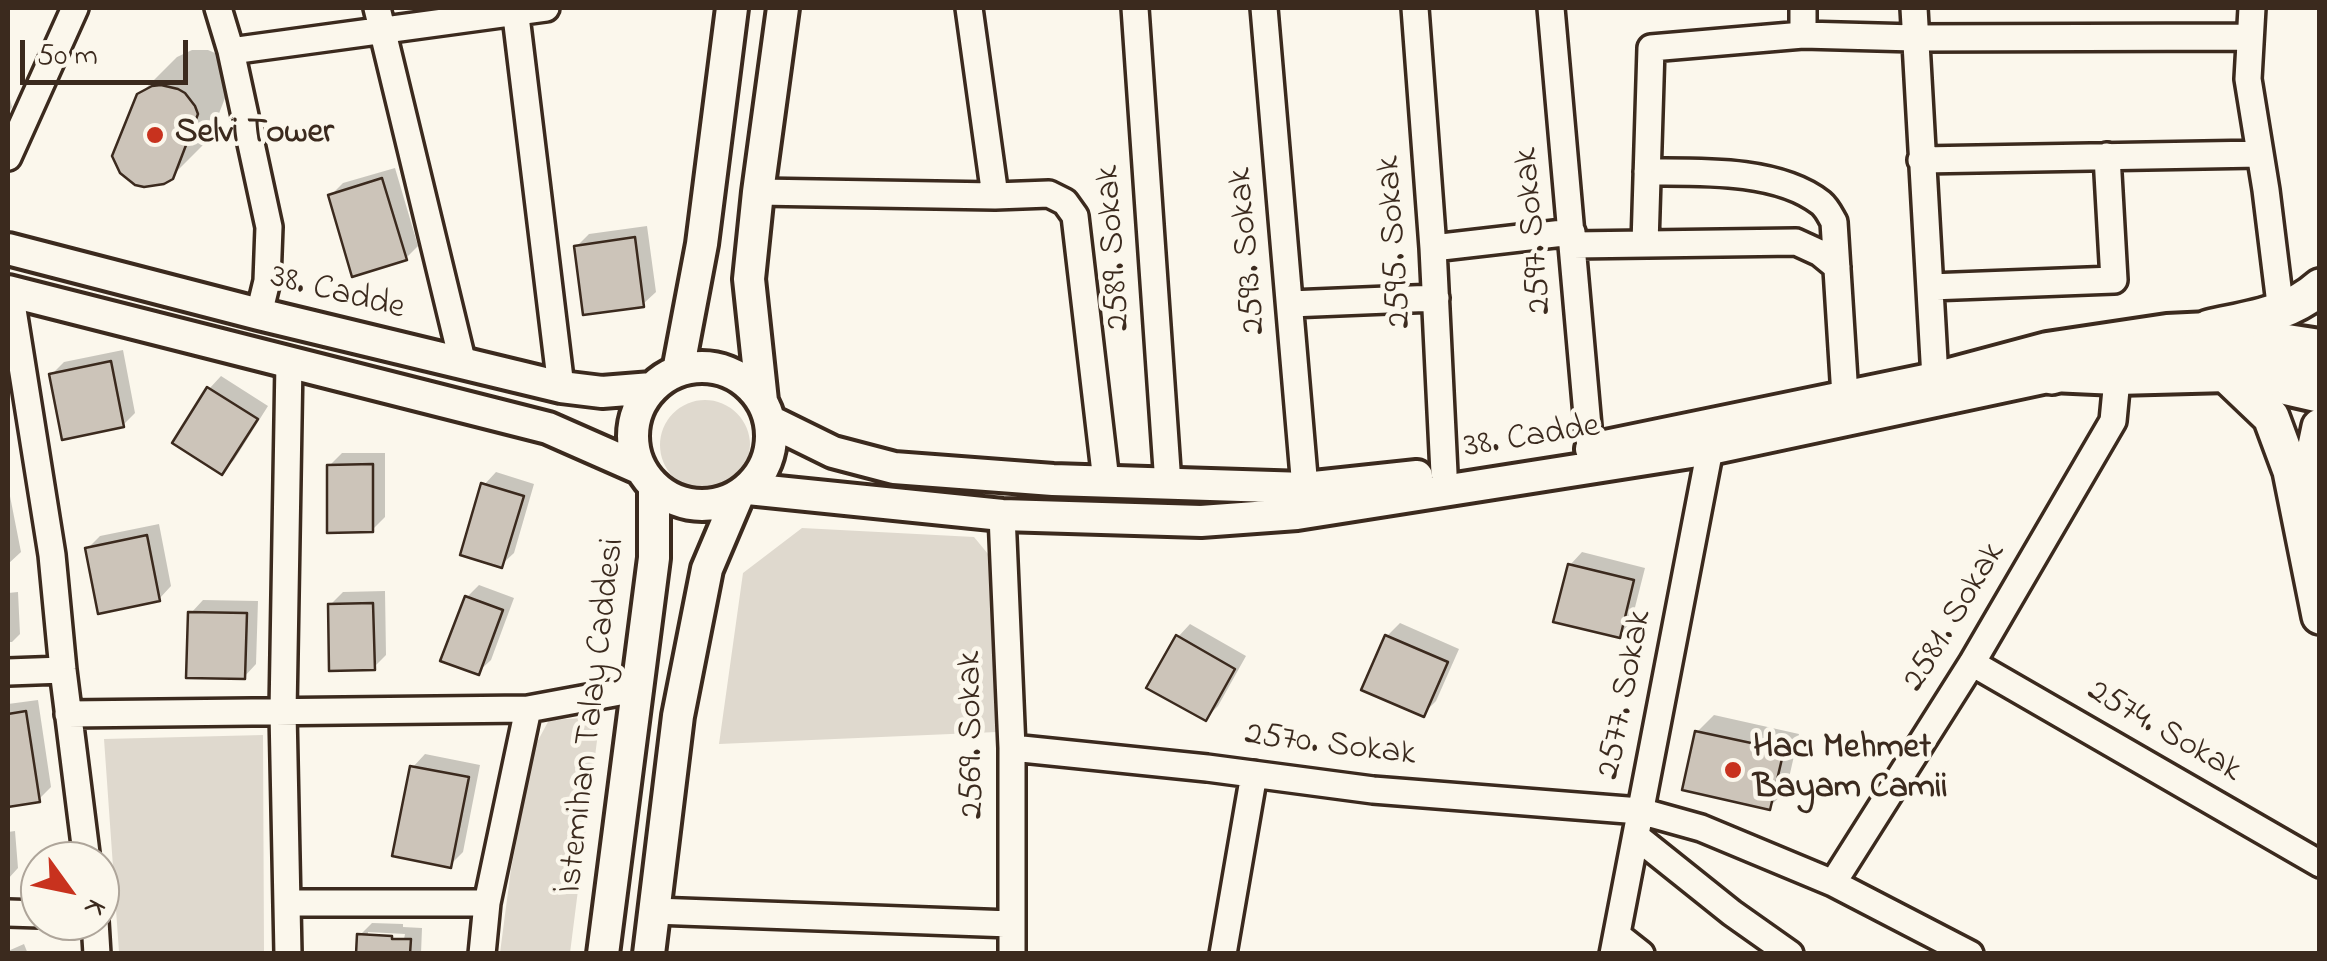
<!DOCTYPE html>
<html>
<head>
<meta charset="utf-8">
<style>
  body { margin:0 }
  #map { position:relative; width:2327px; height:961px; overflow:hidden; background:#fbf7ec; font-family:"Indie Flower",sans-serif }
  canvas { display:block }
  .frame { position:absolute; inset:0; border:10px solid #3b2a1e; pointer-events:none }
  .north { position:absolute; left:20px; top:841px; width:100px; height:100px; box-sizing:border-box; background:#fbf7ec; border:2px solid #aea59a; border-radius:50%; rotate:123deg; font-size:28px; font-weight:700; line-height:40px; text-align:center; color:#3b2a1e }
  .north::after { content:''; display:block; margin:auto; width:35px; height:45px; background:#c8321e; clip-path:polygon(50% 0,100% 100%,50% 72%,0 100%) }
  .scale { position:absolute; left:20px; top:40px; width:168px; height:45px; box-sizing:border-box; border:5px solid #3b2a1e; border-top:0; padding-left:12px; font-size:30px; line-height:35px; white-space:nowrap; color:#3b2a1e; -webkit-text-stroke:8px #fbf7ec; paint-order:stroke }
</style>
</head>
<body>
<div id="map">
<canvas width="2327" height="961"></canvas>
<div class="frame"></div>
<div class="north">K</div>
<div class="scale">50 m</div>
</div>
<script>
const ctx = document.querySelector('canvas').getContext('2d');
ctx.lineJoin = 'round';
function paint(path, color) { ctx.fillStyle = color; ctx.fill(path, 'evenodd'); }
function trace(path, color, width, dash) { ctx.strokeStyle = color; ctx.lineWidth = width; ctx.lineCap = dash ? 'butt' : 'round'; ctx.setLineDash(dash || []); ctx.stroke(path); }
function write(font, color, halo, rows, align = 'center') {
  ctx.font = font + ' "Indie Flower",sans-serif'; ctx.lineWidth = 9; ctx.setLineDash([]); ctx.textBaseline = 'middle'; ctx.strokeStyle = halo; ctx.fillStyle = color; for (const [text, x, y, turn = 0] of rows) {
    ctx.save(); ctx.translate(x, y); ctx.rotate((+turn || 0) * Math.PI / 180); ctx.textAlign = isNaN(turn) ? turn : align; if (halo) ctx.strokeText(text, 0, 0); ctx.fillText(text, 0, 0); ctx.restore();
  }
}
paint(new Path2D(`
  M660 445a45 45 0 1 1 90 0a45 45 0 1 1-90 0Z
  M802,528L974,537L993,560L997,732L719,744L743,573Z
  M600,717L570,953H500L511,869L535,746L549,720Z
  M263,735L264,953L119,952L104,739Z`), '#dfd9ce');
paint(new Path2D(`
  M192,50H208L222,56L234,75L209,139L171,177L139,95L177,57Z
  M8,91L12,107L8,114Z
  M395,168L418,246L406,258L330,196L343,183Z
  M647,226L656,292L643,304L576,247L589,234Z
  M123,350L135,413L123,425L51,375L64,362Z
  M221,376L268,406L234,460L222,472L209,389Z
  M342,453H385V517L372,530L329,466Z
  M496,472L534,484L514,553L501,565L484,485Z
  M8,486L21,552L8,564Z
  M159,524L171,586L159,599L87,549L100,536Z
  M1582,552L1645,568L1631,623L1619,636L1570,565Z
  M479,585L514,598L491,660L478,672L467,597Z
  M385,591L386,655L373,668L330,605L343,592Z
  M18,592L20,634L12,642H8V593Z
  M203,600L258,601L256,664L244,677L191,613Z
  M1400,623L1459,649L1436,701L1423,714L1364,688L1387,636Z
  M1190,624L1246,656L1218,706L1206,718L1178,637Z
  M38,700L51,787L39,799L8,804V704Z
  M1714,715L1799,734L1786,791L1769,807L1697,732Z
  M425,754L480,765L463,852L450,865L413,767Z
  M15,831L18,868L8,879V832Z
  M372,923L403,924V927L422,928L421,954H359L360,935ZM368,932L405,934L404,939L368,937Z
  M24,944L28,954H8V951Z`), '#0003');
const building = new Path2D(`
  M161,85L178,89L185,93L195,106L198,114L173,179L164,184L144,187L135,185L120,173L112,156L137,94L152,86Z
  M382,178L407,260L352,277L328,195Z
  M635,237L644,307L583,315L574,246Z
  M111,361L124,427L62,440L49,374Z
  M207,387L258,419L222,475L172,443Z
  M373,464V532L327,533V465Z
  M481,483L524,496L502,568L460,555Z
  M147,535L160,601L98,614L85,548Z
  M1568,564L1634,580L1620,638L1553,622Z
  M465,596L503,610L479,675L440,661Z
  M373,603L375,670L329,671L328,604Z
  M188,612L247,613L245,679L186,678Z
  M1176,635L1235,669L1206,721L1146,688Z
  M1385,635L1448,662L1424,717L1361,690Z
  M26,711L40,802L8,807V714Z
  M1695,731L1784,750L1770,810L1682,790Z
  M410,766L469,777L451,868L392,856Z
  M357,934L392,936V939H411L410,954H356Z`);
paint(building, '#ccc4b9');
trace(building, '#3b2a1e', 2.5);
const minor = new Path2D(`
  M218,8L231,51L269,227L267,281L259,314
  M377,8L463,364
  M515,8L561,387
  M969,8L995,196
  M1135,8L1168,484
  M1264,8L1305,488
  M1415,8L1433,248L1444,473
  M1551,8L1590,449
  M1803,8V35
  M1914,8L1935,378
  M2252,8L2248,79L2266,190L2281,312
  M231,51L546,8
  M8,157L75,8
  M1921,160L2260,154
  M1647,172C1700,172 1778,169 1821,203C1827,208 1830,215 1834,222L1845,396
  M758,192L995,196L1049,194L1065,202L1075,216L1106,481
  M1645,244L1651,48L1803,35L1915,38L2250,37
  M1573,245L1796,242L1820,253L1837,267
  M1433,248L1572,232
  M1930,287L2114,280L2107,156
  M10,291L52,555L63,670L87,861
  M1290,304L1436,298
  M1002,515L1012,748V954
  M1972,663L2320,864
  M8,672L63,670
  M68,714L528,709L636,689
  M1012,748L1207,768L1373,790L1640,811L1701,828L1833,883L1970,954
  M1637,837L1732,913L1790,954
  M1833,883L1972,663L2113,421L2117,379
  M288,903H487
  M654,911L1011,924
  M8,913L40,914
  M95,921L97,954
  M1617,935L1641,954
  M288,954L283,712L289,362
  M482,954L487,903L528,709
  M1223,954L1254,774
  M1613,954L1710,449`);
const tertiary = new Path2D(`
  M8,249L259,314L561,387L602,392L652,388
  M8,291L548,428L641,469
  M633 436a69 69 0 1 1 138 0a69 69 0 1 1-138 0Z
  M678,371L702,244L732,8
  M762,401L749,279L758,192L783,8
  M770,421L833,452L894,468L1053,480L1305,488L1417,476
  M1591,449L1935,378L2047,348L2167,330L2209,328L2320,345
  M748,489L1002,515L1201,521L1297,514L1710,449L2052,376L2117,379L2228,376L2320,397
  M603,954L654,558V487
  M649,954L678,716L707,569L738,496`);
const secondary = new Path2D(`
  M2209,328C2248,319 2289,315 2320,287
  M2052,376L2097,359L2162,353L2259,359L2320,372
  M2228,376L2271,417L2291,471L2320,616
  M2303,508L2320,427`);
trace(minor, '#3b2a1e', 32);
trace(tertiary, '#3b2a1e', 38);
trace(secondary, '#3b2a1e', 42);
trace(minor, '#fbf7ec', 25);
trace(tertiary, '#fbf7ec', 30);
trace(secondary, '#fbf7ec', 35);
for (const [x, y, r, color] of [
  [155,135,10,"#c8321e"],
  [1733,770,10,"#c8321e"]
]) { const dot = new Path2D(); dot.arc(x, y, r, 0, 2 * Math.PI); ctx.fillStyle = color; ctx.fill(dot); trace(dot, '#fbf7ec', 4); }
write('bold 35px', '#3b2a1e', '#fbf7ec', [
  ["Selvi Tower",175,135],
  ["Hacı Mehmet",1753,750],
  ["Bayam Camii",1753,790]
], 'left');
write('35px', '#3b2a1e', '#fbf7ec', [
  ["2597. Sokak",1536,231,-95],
  ["2595. Sokak",1397,242,-94],
  ["2589. Sokak",1116,248,-94],
  ["2593. Sokak",1250,251,-95],
  ["38. Cadde",337,295,14],
  ["38. Cadde",1532,439,-9],
  ["2581. Sokak",1956,618,-59],
  ["2577. Sokak",1627,695,-79],
  ["İstemihan Talay Caddesi",594,716,-83],
  ["2574. Sokak",2163,733,30],
  ["2569. Sokak",974,735,-91],
  ["2570. Sokak",1330,747,7]
]);
</script>
</body>
</html>
